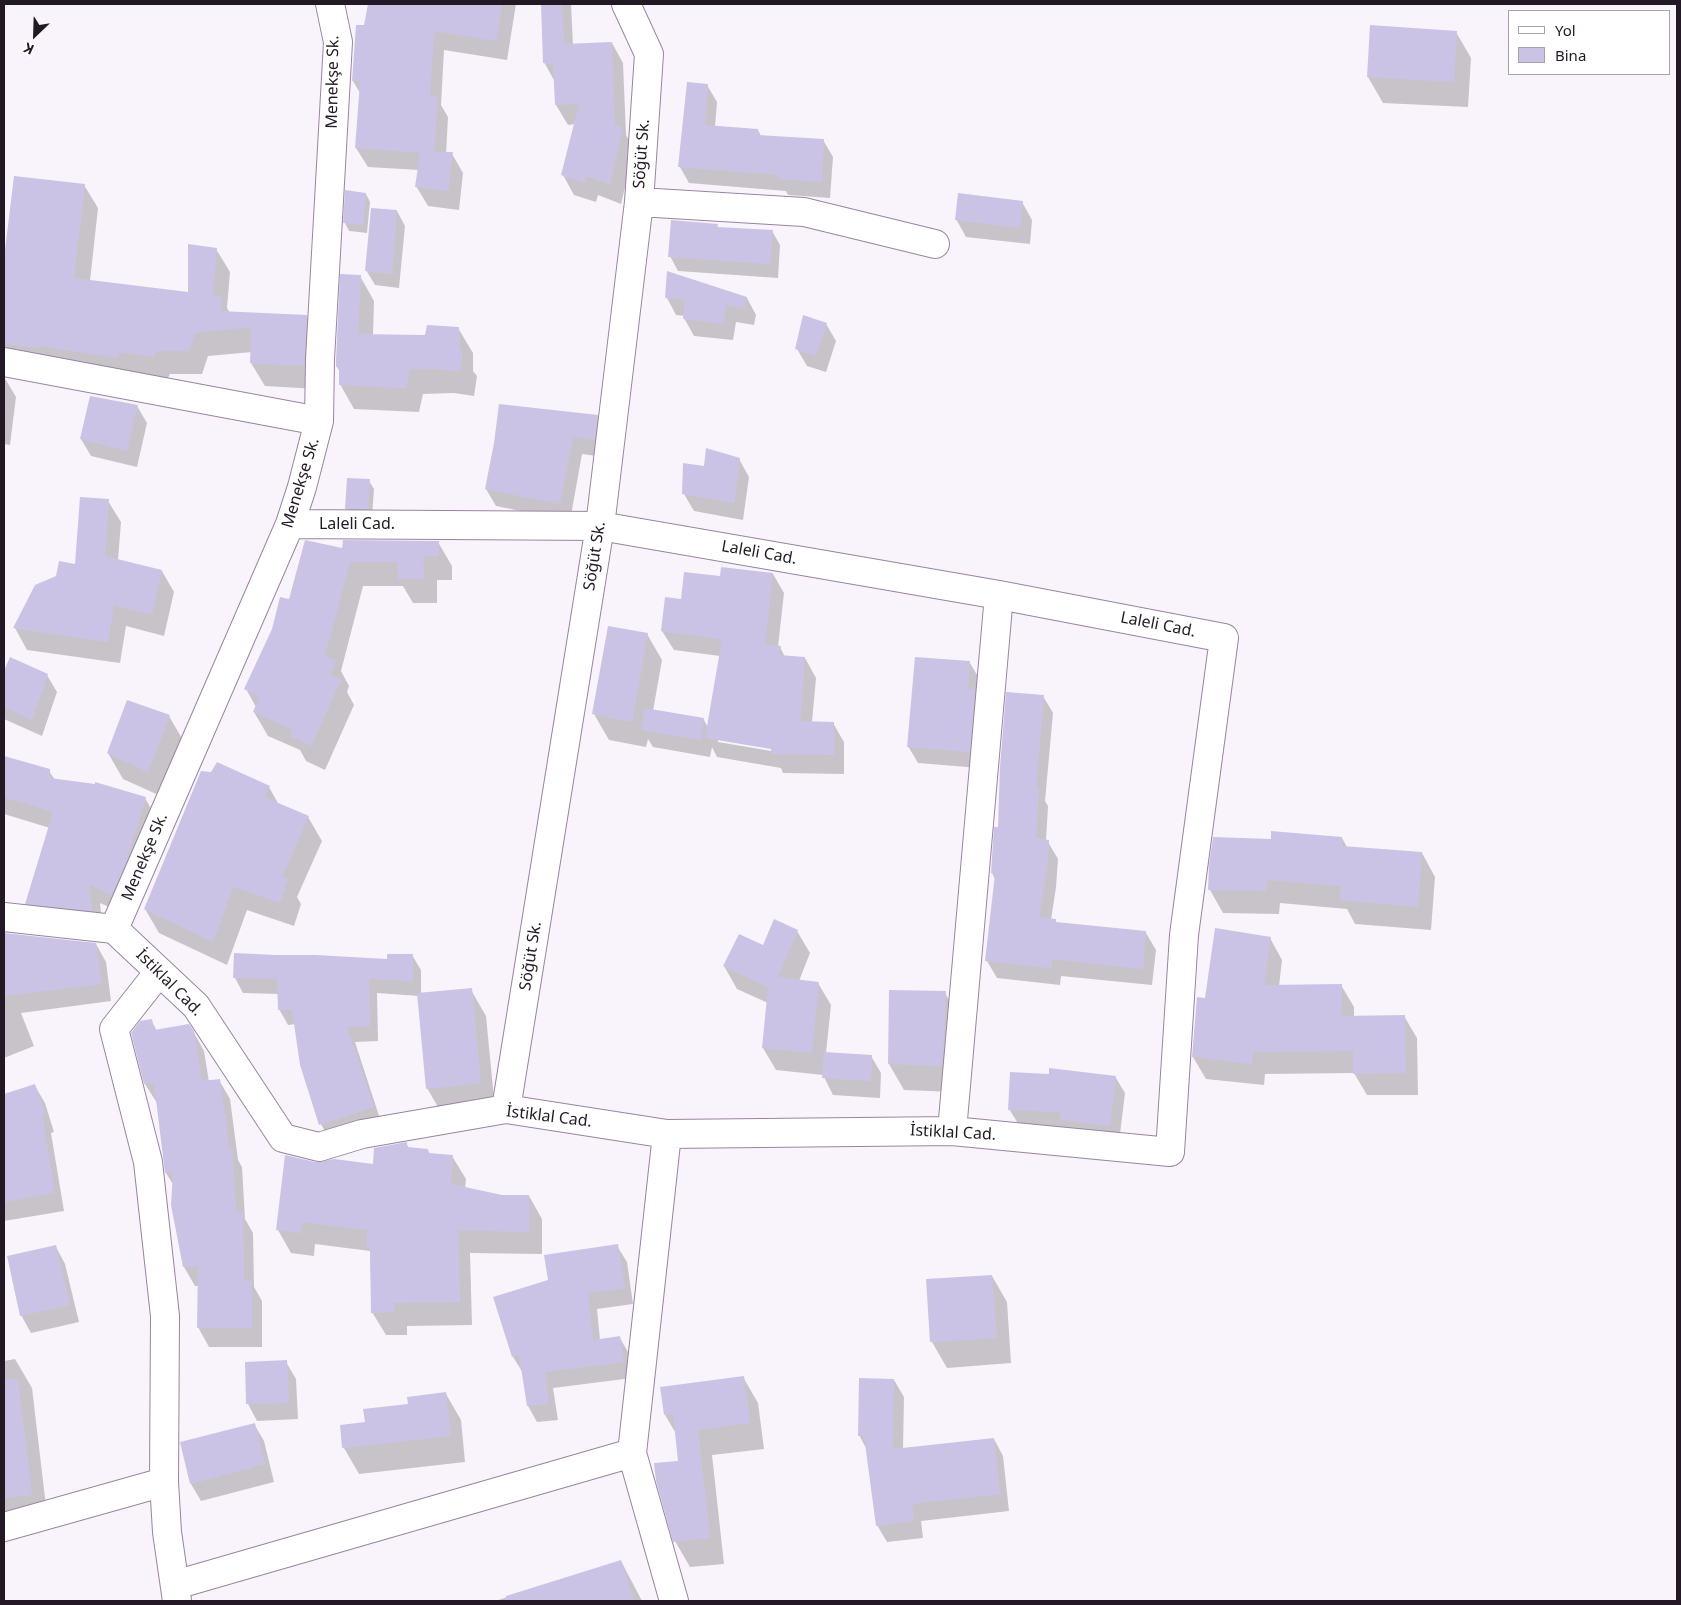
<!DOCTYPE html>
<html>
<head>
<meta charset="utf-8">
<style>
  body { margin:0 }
  #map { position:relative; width:1681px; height:1605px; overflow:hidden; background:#f9f4fb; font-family:"Noto Sans",sans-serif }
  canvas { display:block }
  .frame { position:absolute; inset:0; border:5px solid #221924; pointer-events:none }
  .legend { position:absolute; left:1508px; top:10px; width:162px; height:65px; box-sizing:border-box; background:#fff; border:1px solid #a7a3a7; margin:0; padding:6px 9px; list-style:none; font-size:15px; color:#221924 }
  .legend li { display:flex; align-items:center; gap:10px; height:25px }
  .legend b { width:25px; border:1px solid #a7a3a7 }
  .north { position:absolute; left:10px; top:10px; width:50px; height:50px; -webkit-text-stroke:4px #fff; paint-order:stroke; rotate:204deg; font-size:14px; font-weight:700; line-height:20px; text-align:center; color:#221924 }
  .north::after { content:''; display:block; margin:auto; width:18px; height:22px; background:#221924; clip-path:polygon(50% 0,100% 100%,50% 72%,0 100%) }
</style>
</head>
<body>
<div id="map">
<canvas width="1681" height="1605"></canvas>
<div class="frame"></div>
<ul class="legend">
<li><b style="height:6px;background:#fff"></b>Yol</li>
<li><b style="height:14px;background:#cbc3e6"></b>Bina</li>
</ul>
<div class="north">K</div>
</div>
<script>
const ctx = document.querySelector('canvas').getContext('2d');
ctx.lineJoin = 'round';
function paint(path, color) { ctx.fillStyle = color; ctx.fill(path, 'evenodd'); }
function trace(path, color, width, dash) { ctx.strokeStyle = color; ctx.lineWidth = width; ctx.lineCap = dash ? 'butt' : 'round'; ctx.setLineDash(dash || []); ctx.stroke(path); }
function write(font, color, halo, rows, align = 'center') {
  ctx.font = font + ' "Noto Sans",sans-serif'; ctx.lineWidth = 4.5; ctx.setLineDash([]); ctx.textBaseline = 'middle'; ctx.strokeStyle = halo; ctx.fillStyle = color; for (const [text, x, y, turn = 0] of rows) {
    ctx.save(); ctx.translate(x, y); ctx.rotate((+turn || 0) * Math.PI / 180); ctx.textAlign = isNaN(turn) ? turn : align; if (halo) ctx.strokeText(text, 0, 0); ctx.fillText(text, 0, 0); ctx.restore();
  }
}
paint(new Path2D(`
  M369,4H516L507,60L444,50L441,105L448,117L446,154H452L463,173L459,210L428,206L416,186L419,170L368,167L356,148L360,93L353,81Z
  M542,4H571L573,45L612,43L623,63L626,135L634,149L621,204L598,195L596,202L574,195L563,175L575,124L568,125L556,105L555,82L544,62Z
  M1456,32L1471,58L1468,107L1383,103L1368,77Z
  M707,85L717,102L715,127L758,130L761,136L823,140L833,157L830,198L788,195L786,191L689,183L680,167Z
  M16,178L84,185L98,208L90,281L189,294L216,249L230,272L227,308L230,313L306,316L320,339L317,389L265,386L251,363L252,352L208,356L202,374H170L167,380L4,360V267Z
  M366,194L370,202L367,233L349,231L345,223Z
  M1022,202L1032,220L1030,244L966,237L956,219Z
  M397,211L405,226L399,288L375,285L366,270Z
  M717,225L718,228L772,231L780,245L778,278L678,271L670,256Z
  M360,276L374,301L373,335L425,336L458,328L473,353V371L477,376L474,396L454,393L423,394L419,412L354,409L340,384V372L337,367Z
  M667,298H747L756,315L754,325L736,322L733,340L694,336L684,318L685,316L676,315Z
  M826,324L836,341L826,372L807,366L797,349Z
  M4,379L6,380L16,397L10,445L4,444Z
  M137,406L147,423L137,467L91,456L81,439Z
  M597,416L607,434L604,457L582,454L570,521L496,506L486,489Z
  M739,459L749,477L743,520L694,511L684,494Z
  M369,481L374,489L372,517H351L346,508Z
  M108,501L121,522L118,560L162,571L174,592L164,636L126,626L120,663L27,650L15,628L36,586L58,577L76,565Z
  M438,542L452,566V580H437V603H413L403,586H363L341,671L349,686L347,692L354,705L325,770L306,761L300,750L268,736L254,712L256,707L246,689L290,601L343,550Z
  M773,574L784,593L778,647H780L785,657L805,658L816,678L812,722L833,723L844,742V774L783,773L781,768L717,757L712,747L710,757L653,747L648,739L646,747L609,740L594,714L647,634L662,660L653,711L704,720L708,728L720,656L674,650L662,631L682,600L721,578ZM718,739L777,749V752L718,742Z
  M10,659L47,675L57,692L42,736L4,719V674Z
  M970,663L980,680L979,768L918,763L908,746Z
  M1043,696L1053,713L1045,801L1048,806L1046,841L1048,842L1058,859L1056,887L1051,920H1055L1057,923L1146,933L1156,950L1152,985L1061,976L1060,985L997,978L987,961L995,879L992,873L999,828Z
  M169,716L184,742L163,797L123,779L108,753Z
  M4,757L49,771L55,780L96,786L145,798L157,819L124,914L100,903L103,931L38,924L26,903L50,828L4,814Z
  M269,787L279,805L308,817L322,841L297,897L301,904L294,926L247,910L227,965L159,933L145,909Z
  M1342,838L1347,847L1422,853L1435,877L1431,930L1355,924L1347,909L1280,903L1279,914L1223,913L1210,890L1272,840Z
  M797,931L810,953L799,981L818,983L831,1005L826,1053L871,1056L881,1073L880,1098L833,1095L823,1075L776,1070L763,1048L768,1003L737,989L724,966Z
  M4,934L96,944L106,962L111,1001L21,1013L34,1046L4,1058Z
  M1270,938L1282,960L1279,986L1341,985L1354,1007V1017L1404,1016L1417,1038L1418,1095H1367L1354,1073L1265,1074L1264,1085L1206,1079L1193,1057L1206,999Z
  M412,955L421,970V994L471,990L486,1016L495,1109L442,1114L427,1088L419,996L377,993L378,1041L355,1042L381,1122L329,1139L321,1124L296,1024L288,1025L279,1009V994L243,993L235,978L388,960Z
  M890,991L945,993L960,1019L956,1092L904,1090L889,1064Z
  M151,1020L157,1031H193L204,1051L209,1082L219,1080L230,1099L238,1160L242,1167L245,1219L253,1233L254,1287L262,1301V1347H209L198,1327L199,1286H195L184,1267L174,1186L166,1173L157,1103L145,1084L132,1033Z
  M1116,1078L1125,1093L1119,1142L1070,1136L1065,1127L1019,1125L1009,1109Z
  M35,1086L45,1103L54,1132L51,1133L64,1211L4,1221V1096Z
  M406,1143L409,1148L428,1150L430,1155L452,1156L466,1179L465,1189L502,1196H529L542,1219V1254L470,1253L472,1325L407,1326V1335H386L372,1312L370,1251L315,1244L314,1256L291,1253L278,1230L315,1163L375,1165Z
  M617,1246L627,1262L633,1304L597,1309L600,1340L620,1338L629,1354L632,1378L553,1388L558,1420L537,1422L528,1406L523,1373L513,1357L549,1281Z
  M56,1247L65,1264L79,1322L31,1333L21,1315Z
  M992,1276L1007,1302L1011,1363L947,1368L932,1342L927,1280Z
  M15,1359L32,1388L48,1523L4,1528V1361Z
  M286,1362L296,1379L298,1419L257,1421L248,1404Z
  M743,1377L758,1403L764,1449L712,1455L724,1564L690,1567L675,1541L680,1462L677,1435L665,1415Z
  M894,1380L904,1397L903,1449L994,1439L1003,1456L1009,1511L921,1521L923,1538L887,1542L877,1525L867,1450L859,1435Z
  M446,1394L461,1420L465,1462L359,1474L344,1448L366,1423L409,1406Z
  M254,1424L264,1441L274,1482L201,1501L191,1484L181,1443Z
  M621,1561L642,1601H495Z`), '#0003');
paint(new Path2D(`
  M368,4H502L496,41L434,31L430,96L438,97L434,152H453L448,191L415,187L420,153H425L355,148L360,82L352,81L356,25H364Z
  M541,4H562L564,44L612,42L615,125L623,128L610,184L586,176L585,183L561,175L579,104L555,105L553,65L543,63Z
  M1370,25L1457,31L1454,82L1367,77Z
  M687,82L708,84L705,125L758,129V135L824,139L822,182L777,179L778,175L678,167Z
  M14,176L85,184L74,278L188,292V244L217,248L213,296L222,297L220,311L307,315L304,366L250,363L251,327L195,333L189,351H156L154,357L119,352L118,358L41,346L40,348L4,344V258Z
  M345,190L366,193L363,225L343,223Z
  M958,193L1023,201L1020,228L955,220Z
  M371,208L397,210L392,274L365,271Z
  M671,220L718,224L717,227L773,230L770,264L668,257Z
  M667,271L747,297L745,308L726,305L724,324L683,319L685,300L665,298Z
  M340,274L361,275L358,334L425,335L427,325L459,327L460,350L463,351L460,372L439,369H410L406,388L339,385V367H336V360Z
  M803,315L827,323L816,356L795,349Z
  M90,396L138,405L127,451L80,439Z
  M499,404L598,415L595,440L573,437L560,504L485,489L494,443Z
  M706,448L740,458L734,503L682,494L683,463L704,466Z
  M347,478L370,479L368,509H345Z
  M80,497L109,499L105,556L162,570L152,615L114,605L108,642L13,628L35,585L56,576L59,561L75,564Z
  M305,540L342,548L343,540L439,541V556H423L424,579H398V562H350L325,656L336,661L330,675L341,680L311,746L290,736L293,730L253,712L259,697L244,689L272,629L280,597L289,599Z
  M721,567L773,573L765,644L781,646L779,655L805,657L800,721L834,722V755L771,754V749L705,738L722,639L661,631L665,597L681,599L684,572L720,576Z
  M608,626L648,633L632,722L592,714Z
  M10,657L48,674L32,720L4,707V671Z
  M915,657L970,661L968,689H975L970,752L907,747Z
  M1006,692L1044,695L1036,787L1039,788L1036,838L1049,840L1047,870L1039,917L1056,919V922L1146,931L1143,969L1052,959L1051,968L985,961L995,874L991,873L994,827H998L1000,767Z
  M127,700L170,715L148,772L107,753Z
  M645,708L704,718L701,740L641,730Z
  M4,756L50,769V778L95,784V782L146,797L126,863L112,895L89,884L92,911L25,904L53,812L4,797Z
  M217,762L270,786L264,797L309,816L282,877L288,879L280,903L233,887L213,942L144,909L201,771L211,772Z
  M1271,831L1342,837V846L1422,852L1418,907L1340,900L1341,886L1267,880L1266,891L1208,890L1209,865L1213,837L1271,839Z
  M774,919L798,930L778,977L819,982L812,1053L762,1048L768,987L723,966L739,934L763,945Z
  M1215,928L1271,937L1264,985L1342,984V1016L1405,1015L1406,1073L1353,1074V1051L1253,1052L1252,1064L1192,1057L1197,997L1205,998Z
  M4,933L96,943L102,984L4,996Z
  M234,953L276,955H316L387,959V954H413V981L369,979L370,1026L347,1027L374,1107L319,1125L300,1065L292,1010H278L277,979L233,978Z
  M472,988L481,1083L426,1089L417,993Z
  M889,990L946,991L942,1066L888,1064Z
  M152,1019L154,1030L189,1024L194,1031L202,1081L220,1079L229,1147H232L236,1212H243L244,1280L252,1281V1328H197L198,1266L183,1267L171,1205L173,1172L165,1173L154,1083L144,1084L131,1033L140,1021Z
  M824,1052L872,1055L871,1081L822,1078Z
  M1049,1068L1116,1076L1110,1126L1060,1120L1061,1112L1008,1110L1010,1072L1049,1074Z
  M35,1084L45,1114L42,1115L55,1193L4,1202V1094Z
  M407,1142V1147L428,1149V1153L453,1155L451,1184L502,1195H529V1232L458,1230L460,1302L394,1303V1312L371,1313L370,1248H367V1230L302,1222L301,1233L276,1230L285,1155L315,1162L334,1159L373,1164L374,1148Z
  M618,1244L625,1288L588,1293L593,1340L620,1336L624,1362L545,1372L549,1404L527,1406L519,1355L512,1357L493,1297L548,1280L544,1255Z
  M56,1245L70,1305L20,1316L7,1256Z
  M992,1275L997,1338L930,1342L926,1279Z
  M287,1360L289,1403L246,1404L245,1362Z
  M744,1376L750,1423L698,1430L710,1538L673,1542L656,1481L654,1463L678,1461L673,1414L664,1415L660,1387Z
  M859,1378L894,1379L893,1449L994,1438L1000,1494L912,1504L914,1521L876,1526L864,1436H858Z
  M18,1379L32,1495L4,1498V1380Z
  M446,1392L451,1436L342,1448L340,1425L365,1422L363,1409L408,1404L407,1397Z
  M255,1423L265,1464L190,1484L180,1442Z
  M621,1560L634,1601H507L506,1596Z`), '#cbc3e6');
const street = new Path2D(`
  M639,202L804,212L935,244
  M4,362L319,421
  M4,917L114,929L196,1006L283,1138L319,1147L362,1134L506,1109L667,1134L952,1131L1170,1152L1184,935L1224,638L999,595L600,526L290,524
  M114,929L290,524L302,487L319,421L320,359L338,42L330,4
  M159,972L114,1029L148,1162L165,1316L164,1482L167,1532L177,1601
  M506,1109L600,526L639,202L649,54L626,4
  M952,1131L999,595
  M667,1134L632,1453L674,1601
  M4,1527L164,1482
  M175,1585L632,1453`);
trace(street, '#9a84a1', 30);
trace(street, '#fff', 28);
write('16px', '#221924', '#fff', [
  ["Menekşe Sk.",333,82,-89],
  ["Söğüt Sk.",642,154,-86],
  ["Menekşe Sk.",301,483,-73],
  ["Laleli Cad.",357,524],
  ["Laleli Cad.",759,553,10],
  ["Söğüt Sk.",595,556,-81],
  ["Laleli Cad.",1158,625,11],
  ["Menekşe Sk.",145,857,-67],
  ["Söğüt Sk.",531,956,-81],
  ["İstiklal Cad.",169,983,45],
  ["İstiklal Cad.",549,1117,7],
  ["İstiklal Cad.",953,1133,3]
]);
</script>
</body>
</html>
